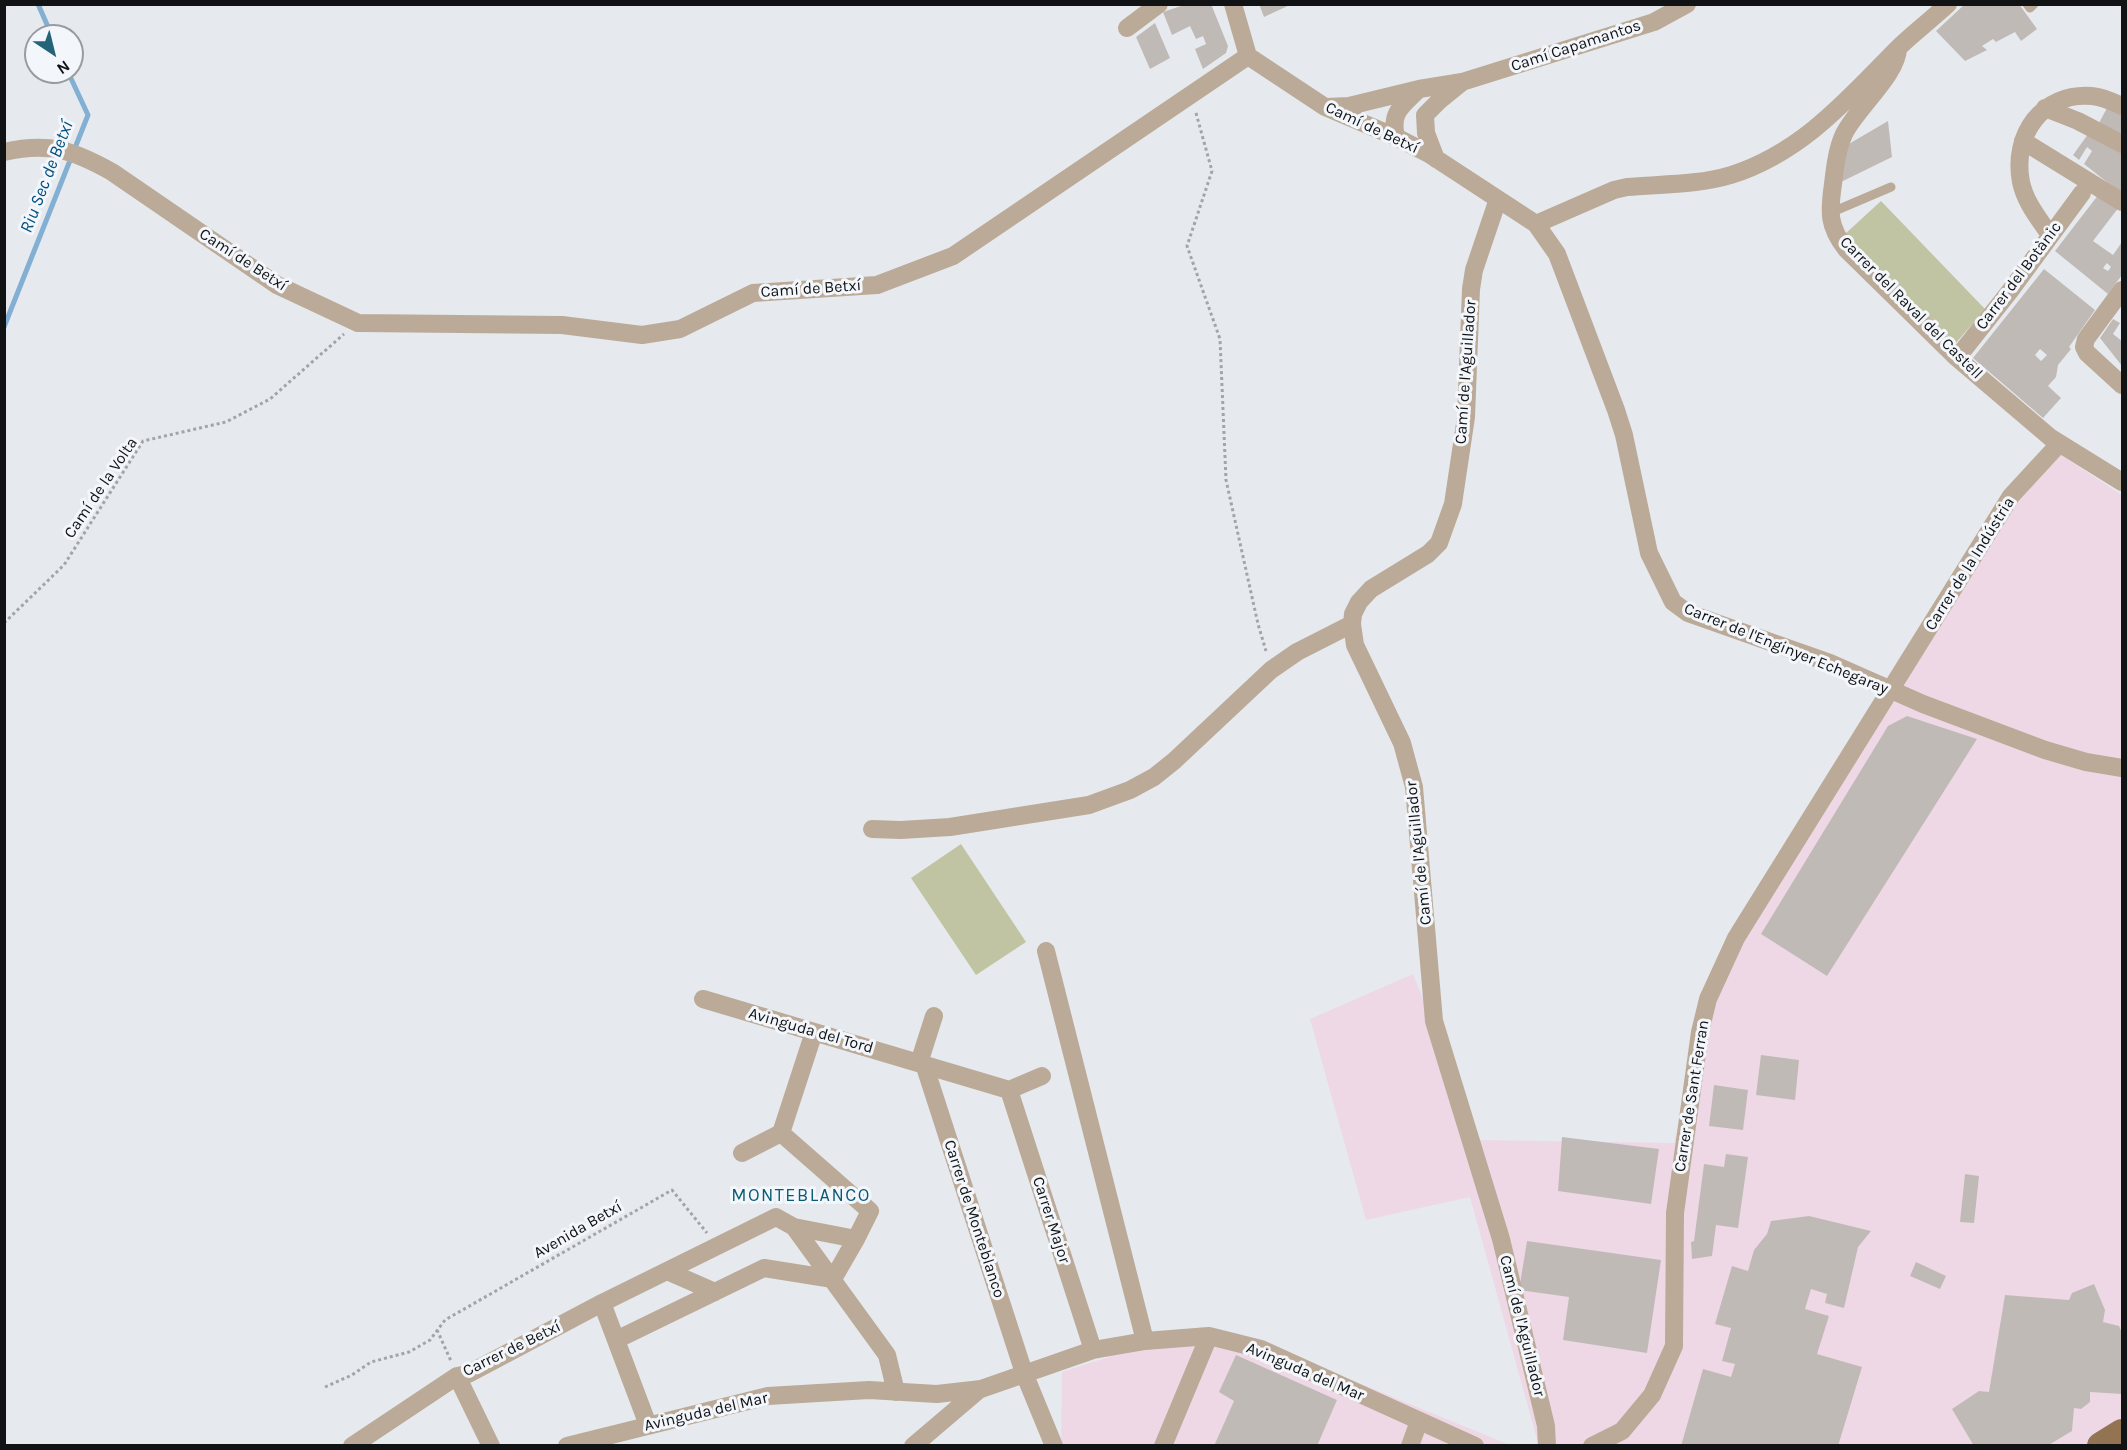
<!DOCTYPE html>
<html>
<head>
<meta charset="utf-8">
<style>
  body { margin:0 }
  #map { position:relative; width:2127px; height:1450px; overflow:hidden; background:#e6eaef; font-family:Karla,sans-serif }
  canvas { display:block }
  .frame { position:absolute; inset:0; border:6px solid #111214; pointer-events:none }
  .north { position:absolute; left:24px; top:24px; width:60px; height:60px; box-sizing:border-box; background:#f3f7fc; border:2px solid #999b9f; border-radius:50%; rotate:145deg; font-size:16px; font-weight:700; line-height:24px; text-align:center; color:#111214 }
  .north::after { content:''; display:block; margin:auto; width:21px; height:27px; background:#256379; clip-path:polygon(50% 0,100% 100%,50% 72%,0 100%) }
</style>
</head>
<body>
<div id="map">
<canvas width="2127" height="1450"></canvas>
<div class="frame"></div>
<div class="north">N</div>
</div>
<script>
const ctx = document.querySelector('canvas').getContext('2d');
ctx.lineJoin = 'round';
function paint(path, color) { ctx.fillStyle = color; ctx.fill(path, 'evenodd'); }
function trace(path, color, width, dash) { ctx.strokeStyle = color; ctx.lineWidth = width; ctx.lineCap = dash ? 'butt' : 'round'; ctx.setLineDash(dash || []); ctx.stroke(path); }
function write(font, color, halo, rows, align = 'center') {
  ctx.font = font + ' Karla,sans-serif'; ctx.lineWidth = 6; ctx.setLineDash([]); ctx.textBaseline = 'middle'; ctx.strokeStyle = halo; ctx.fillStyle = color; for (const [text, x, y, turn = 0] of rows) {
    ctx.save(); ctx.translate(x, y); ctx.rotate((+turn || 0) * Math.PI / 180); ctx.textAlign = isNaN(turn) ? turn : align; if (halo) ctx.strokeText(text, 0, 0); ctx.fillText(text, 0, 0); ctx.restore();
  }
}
paint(new Path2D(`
  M2058,453L2122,495V1445H1536L1538,1443L1470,1197L1366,1220L1310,1019L1413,974L1480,1140L1674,1143L1712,987L1988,530Z
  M1201,1327L1239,1334L1510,1445L1061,1446L1062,1372Z`), '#efd8e5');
paint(new Path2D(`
  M1881,201L1985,309L1956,343L1906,299L1845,234Z
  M961,844L1026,942L976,975L911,878Z`), '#c1c4a2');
trace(new Path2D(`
  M38,4L52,36
  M4,327L88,115L68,72`), '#83afd3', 5);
paint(new Path2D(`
  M1187,4H1211L1228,46L1226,53L1203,69L1195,49L1206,44L1203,36L1196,39L1190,26L1172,35L1163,12Z
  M1259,4H1292L1264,17Z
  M1965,4H2019L2037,29L2021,41L2015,32L1996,42L1993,39L1982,46L1987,50L1965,61L1936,31Z
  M1155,23L1170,58L1150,69L1136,37Z
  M2109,104L2122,110V135L2098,125Z
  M1888,121L1892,157L1841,182L1847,145Z
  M2091,130L2122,149V194L2084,164L2092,151L2087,147L2079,160L2073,155Z
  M2099,194L2119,207L2093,241L2113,255L2122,242V275L2108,294L2055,251ZM2107,263L2111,267L2108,271L2103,268Z
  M2044,269L2095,310L2069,347L2071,349L2058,365L2056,377L2048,386L2061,398L2043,418L1973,358ZM2040,349L2047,355L2041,361L2035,355Z
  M2113,319L2120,323L2113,334L2122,341V366L2100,338Z
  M1907,716L1977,739L1827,976L1761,934L1888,726Z
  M1761,1055L1799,1060L1795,1100L1756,1095Z
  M1714,1085L1748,1090L1743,1130L1709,1126Z
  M1562,1137L1659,1149L1651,1204L1558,1191Z
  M1726,1154L1748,1157L1738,1228L1716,1225L1712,1256L1692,1259L1691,1242L1694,1241L1704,1164L1724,1167Z
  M1965,1174L1979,1176L1974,1223L1960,1222Z
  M1809,1216L1871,1231L1858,1247L1844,1308L1825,1303L1827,1294L1811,1289L1805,1309L1829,1316L1817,1354L1862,1367L1838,1446H1681L1703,1369L1731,1377L1735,1364L1722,1361L1731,1328L1715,1324L1732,1266L1748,1271L1754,1250L1767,1234L1771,1221Z
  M1527,1241L1661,1260L1647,1353L1563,1340L1569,1297L1519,1290Z
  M1916,1262L1946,1276L1940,1289L1910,1276Z
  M2094,1284L2105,1310L2103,1322L2119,1326L2122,1333V1394L2090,1392V1402L2081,1409L2074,1408L2072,1431L2047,1446H1974L1952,1409L1979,1391L1989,1392L2005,1295L2069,1300L2072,1293Z
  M1236,1355L1337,1400L1317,1446H1214L1234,1401L1219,1392Z`), '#c0bab7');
trace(new Path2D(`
  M1196,113L1212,171L1187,246L1220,339L1226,480L1258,624L1266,651
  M4,623L64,565L143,441L226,422L270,399L344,334
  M437,1330L451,1361
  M325,1387L352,1375L371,1362L409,1352L430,1340L445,1320L672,1190L707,1233`), '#a1a4a8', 3, [3, 3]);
trace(new Path2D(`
  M2027,4L2030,8L2034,4
  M1830,213L1891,187`), '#bbaa98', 9);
trace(new Path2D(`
  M1233,4L1248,56
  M1127,28L1159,4
  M1898,48C1898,74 1856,109 1844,134C1837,149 1835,167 1833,184C1829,212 1828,226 1846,249L1957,358L2051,438L2122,482
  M1248,56L1325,107L1396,137L1429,154L1536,224L1557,254L1616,410L1624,435L1649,553L1673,602L1688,613L1830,663L1923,704L2045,750L2086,762L2122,768
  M1327,107L1349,106L1419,89L1462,82L1654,22L1687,4
  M2045,108L2078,121L2122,144
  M1396,137C1390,112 1402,106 1419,89
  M2023,141L2122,202
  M4,152C49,142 73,150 112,172L277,285L358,323L562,325L642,335L680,329L753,293L877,285L953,256L1248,56
  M1436,159L1426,133L1425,115L1440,100L1461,83
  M1498,199L1474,270L1471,289L1466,417L1453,504L1439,543L1428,554L1371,589L1359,602L1353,614L1352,624L1355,645L1402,743L1414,787L1434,1021L1501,1239L1546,1426L1547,1446
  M1536,224L1614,190L1627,187C1661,184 1698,185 1731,175C1801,153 1847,100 1896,50C1913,33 1931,20 1948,4
  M2050,235C2039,219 2025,202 2021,182C2012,135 2042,92 2092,96C2103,97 2113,102 2122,106
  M2122,290L2086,339L2084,347L2087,353L2122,385
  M1957,358L2010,291L2082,193
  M872,829L901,830L950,827L1089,805L1130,790L1154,777L1174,761L1271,670L1297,652L1352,624
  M1046,951L1145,1341
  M703,999L1009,1090L1042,1076
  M814,1032L781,1133L870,1211L856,1239
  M919,1063L934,1016
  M924,1064L1024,1373L1054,1446
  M1009,1090L1093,1350
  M742,1153L781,1133
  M667,1271L715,1292
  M833,1279L856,1239L794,1227L887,1355L896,1392
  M602,1303L648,1425
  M616,1340L764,1268L833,1279
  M457,1376L491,1446
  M352,1446L457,1376L468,1374L602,1303L776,1217L794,1227
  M567,1446L768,1396L869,1390L937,1394L981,1389L1093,1350L1145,1341L1209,1336L1261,1349L1475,1446
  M913,1446L980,1389
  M1163,1446L1209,1336
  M1410,1446L1419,1421
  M1592,1446L1622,1431L1652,1395L1674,1346L1675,1213L1700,1032L1708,999L1736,938L2011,496L2059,444`), '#bbaa98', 18);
trace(new Path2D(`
  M2101,1446L2122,1433`), '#927453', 28);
write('16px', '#111214', '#f3f7fc', [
  ["Camí Capamantos",1576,46,-18],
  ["Camí de Betxí",1372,128,25],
  ["Camí de Betxí",243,260,33],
  ["Carrer del Botànic",2019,276,-53],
  ["Camí de Betxí",811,289,-4],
  ["Carrer del Raval del Castell",1911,308,45],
  ["Camí de l'Aguillador",1466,372,-86],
  ["Camí de la Volta",101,488,-56],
  ["Carrer de la Indústria",1970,564,-58],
  ["Carrer de l'Enginyer Echegaray",1786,649,22],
  ["Camí de l'Aguillador",1419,853,-96],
  ["Avinguda del Tord",811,1031,16],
  ["Carrer de Sant Ferran",1692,1096,-81],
  ["Carrer de Monteblanco",974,1219,72],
  ["Carrer Major",1051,1220,72],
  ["Avenida Betxí",578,1230,-30],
  ["Camí de l'Aguillador",1522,1326,76],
  ["Carrer de Betxí",512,1349,-26],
  ["Avinguda del Mar",1305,1372,23],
  ["Avinguda del Mar",706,1412,-13]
]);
write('italic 18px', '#02517e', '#f3f7fc', [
  ["Riu Sec de Betxí",47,177,-69]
]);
ctx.letterSpacing = '1.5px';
write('18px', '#095b73', '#f3f7fc', [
  ["MONTEBLANCO",801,1196]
]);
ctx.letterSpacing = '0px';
</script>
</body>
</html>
